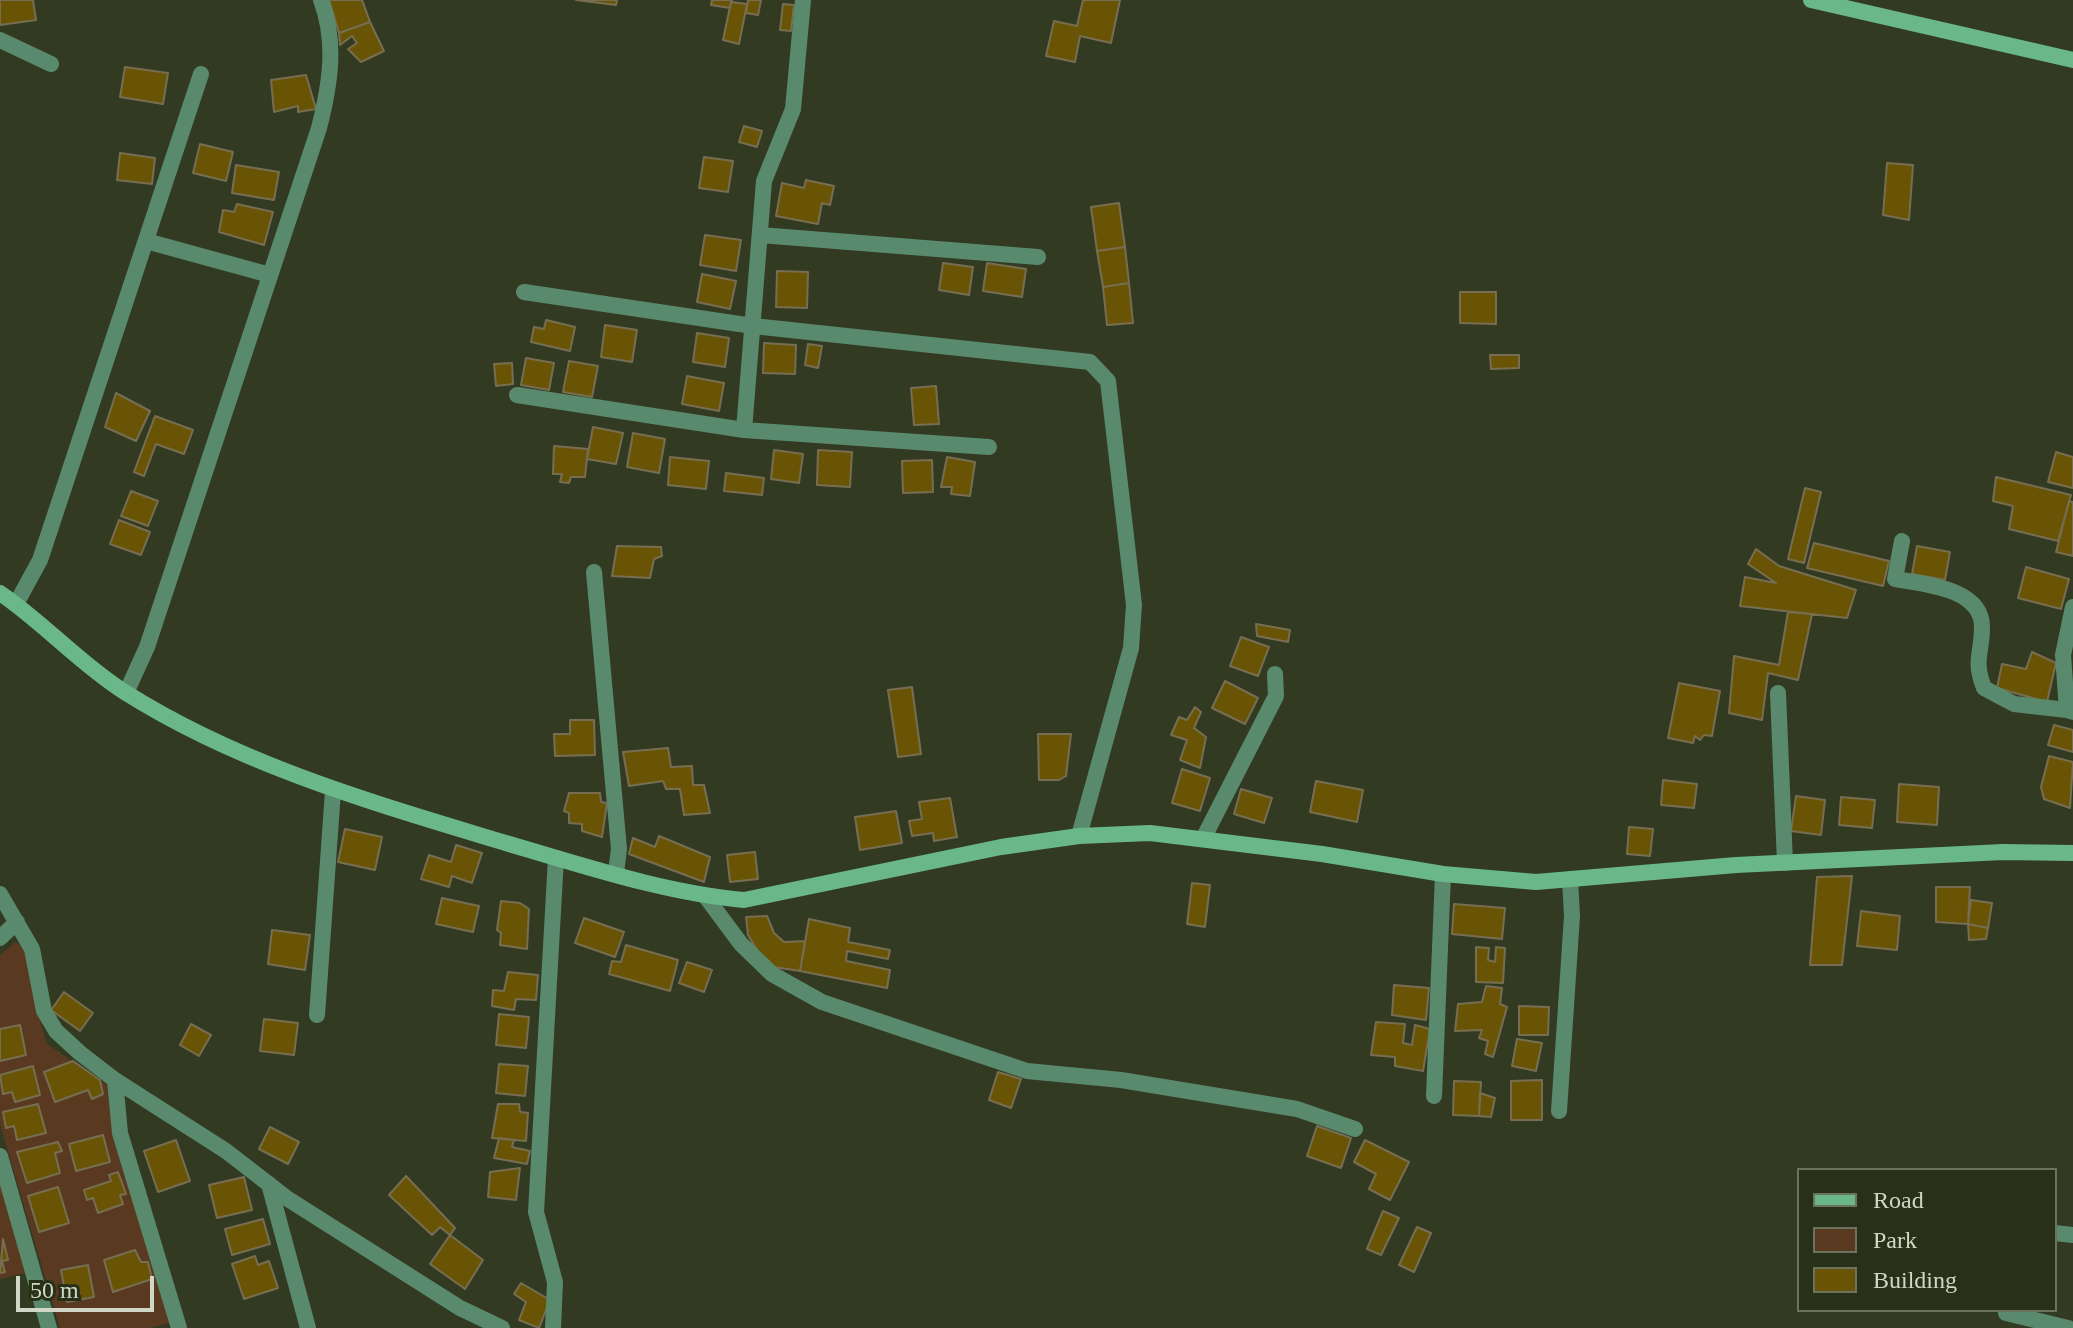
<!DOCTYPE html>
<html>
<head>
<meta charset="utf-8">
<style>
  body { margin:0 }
  #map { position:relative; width:2073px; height:1328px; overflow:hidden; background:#323b22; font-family:"Times New Roman",serif }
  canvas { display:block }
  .legend { position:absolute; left:1797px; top:1168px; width:260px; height:144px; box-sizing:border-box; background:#283118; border:2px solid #6b735e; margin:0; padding:10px 14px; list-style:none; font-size:24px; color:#d0d7c7 }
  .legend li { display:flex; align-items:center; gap:16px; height:40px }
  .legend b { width:40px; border:2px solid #6b735e }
  .scale { position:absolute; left:16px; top:1276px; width:138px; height:36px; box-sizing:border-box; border:4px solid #d0d7c7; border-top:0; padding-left:10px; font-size:24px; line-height:28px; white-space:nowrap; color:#d0d7c7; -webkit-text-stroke:6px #283118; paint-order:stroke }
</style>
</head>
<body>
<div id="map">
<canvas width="2073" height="1328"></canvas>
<ul class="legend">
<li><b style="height:10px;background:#6ab88a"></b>Road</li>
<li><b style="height:22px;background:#593a20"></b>Park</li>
<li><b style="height:22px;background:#695406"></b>Building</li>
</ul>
<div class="scale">50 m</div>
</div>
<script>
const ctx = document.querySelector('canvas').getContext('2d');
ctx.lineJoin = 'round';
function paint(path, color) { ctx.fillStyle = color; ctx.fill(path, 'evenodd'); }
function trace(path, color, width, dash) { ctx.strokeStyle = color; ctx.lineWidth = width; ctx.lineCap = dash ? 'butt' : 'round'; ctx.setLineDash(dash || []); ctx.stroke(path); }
paint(new Path2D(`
  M15,942L25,947L37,1012L47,1044L109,1086L170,1323L149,1328H60L0,1124V956Z
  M0,1182L25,1273L0,1279Z`), '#593a20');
const building = new Path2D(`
  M0,0H33L36,20L0,25Z
  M329,0H362L370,22L339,33Z
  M576,0H617L616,5Z
  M712,0H732L730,8L711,5Z
  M748,0H761L758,15L746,13Z
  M1083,0H1120L1111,43L1080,36L1075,62L1046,56L1054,21L1077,26Z
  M731,2L747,4L739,44L723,40Z
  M783,4L794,5L791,31L780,30Z
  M370,22L384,51L361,62L348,49L357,43L352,36L340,45L339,33Z
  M125,67L168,73L163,104L120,97Z
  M306,75L316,109L298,112V106L274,112L271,80Z
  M744,126L762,131L757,147L739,142Z
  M200,144L233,152L226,181L193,173Z
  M120,153L155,158L152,184L117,180Z
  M704,157L733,161L728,192L699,188Z
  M1887,163L1913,165L1909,220L1883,215Z
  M236,165L279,172L274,200L232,193Z
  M806,180L834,186L830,205L822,203L818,224L776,216L782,183L804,188Z
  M1119,203L1125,247L1097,251L1091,207Z
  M237,204L273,212L264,245L219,232L223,210L234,212Z
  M705,235L741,240L736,271L700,265Z
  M1125,247L1129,283L1103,287L1097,251Z
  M943,263L973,267L969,295L939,290Z
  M987,263L1026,269L1022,297L983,291Z
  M777,271L808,272L807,308L776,307Z
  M702,274L736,281L730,309L697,302Z
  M1129,283L1133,323L1107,325L1103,287Z
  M1460,292H1496V324L1460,323Z
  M546,320L575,327L570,351L531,342L534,327L544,329Z
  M605,325L637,330L632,362L601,357Z
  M697,333L729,338L725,367L693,362Z
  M764,343L796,345L795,374L763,373Z
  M808,344L822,346L818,368L805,365Z
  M1490,355H1519V368L1491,369Z
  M526,358L554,363L549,390L521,385Z
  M569,361L598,366L592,397L563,392Z
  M512,363L513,384L496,386L494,364Z
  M687,376L724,383L719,411L682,404Z
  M936,386L939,424L914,425L911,388Z
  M116,393L150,411L136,441L105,427Z
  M155,416L193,430L184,454L156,444L144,476L134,472Z
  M593,427L623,433L616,464L587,459Z
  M633,433L665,439L659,473L627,467Z
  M554,446L588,449L585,477H571L569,483L560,482L562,474H553Z
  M774,450L803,454L799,483L771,479Z
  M818,450L852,452L850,487L817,485Z
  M2056,452L2073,457V488L2048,482Z
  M670,457L709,461L706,489L668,485Z
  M947,457L975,462L970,496L951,494L952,487H941Z
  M932,460L933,492L903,493L902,461Z
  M726,473L764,478L762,495L724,491Z
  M1996,477L2071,495L2058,541L2009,529L2013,506L1993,501Z
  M1805,488L1821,492L1804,563L1788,559Z
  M131,491L158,501L148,526L121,516Z
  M2069,501L2073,502V556L2056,552Z
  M119,520L150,532L141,555L110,544Z
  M1814,543L1889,561L1883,586L1807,568Z
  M617,546L661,547L662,556L654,559L650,578L612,576Z
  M1917,546L1950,552L1945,580L1912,574Z
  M1756,549L1779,566L1856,590L1847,618L1740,606L1745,577L1776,583L1748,564Z
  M2026,567L2069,579L2061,609L2018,598Z
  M1788,612L1812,614L1798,680L1768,673L1762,720L1729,713L1734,656L1779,665Z
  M1256,624L1290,630L1288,642L1257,636Z
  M1241,637L1269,647L1258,676L1230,666Z
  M2032,652L2056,663L2047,702L1997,688L2002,664L2026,669Z
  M1225,681L1258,698L1245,724L1212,708Z
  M1679,683L1720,691L1712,736L1704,735L1700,740L1695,736L1693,743L1668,738Z
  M912,687L921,754L898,757L888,690Z
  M1195,707L1201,712L1194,728L1206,737L1200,768L1180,760L1187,740L1171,735L1179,717L1187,720Z
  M570,720H594L595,755L555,756L554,734H570Z
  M2054,725L2073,730V752L2048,745Z
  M1038,734H1071L1066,776L1059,780H1039Z
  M668,748L671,767L692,766L693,785H704L710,813L684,815L680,789H666L663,781L629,786L623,752Z
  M2049,756L2073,762L2070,808L2044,799L2041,787Z
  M1182,769L1210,778L1200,811L1172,803Z
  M1663,780L1697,784L1694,808L1661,805Z
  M1316,781L1363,790L1357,822L1310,812Z
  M1899,784L1939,787L1937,825L1897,822Z
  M1241,789L1272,798L1264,823L1234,814Z
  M569,793H600L601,802L607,803L602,837L582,831V824L569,823V813L564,811Z
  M1796,796L1825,800L1821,835L1791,831Z
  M1841,797L1875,800L1872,828L1839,825Z
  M950,798L957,837L934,841L933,833L912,836L909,821L922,819L919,802Z
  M896,811L902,843L860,850L855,817Z
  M1629,827L1653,829L1650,856L1627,854Z
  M345,829L382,837L375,870L338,862Z
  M659,836L710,857L704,882L629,854L633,838L655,847Z
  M456,845L482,853L472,883L452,876L449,887L421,879L429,855L451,862Z
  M755,852L758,879L730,882L727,855Z
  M1852,876L1842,965H1810L1817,877Z
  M1192,883L1210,885L1205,927L1187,924Z
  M1936,887H1970L1968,924L1936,922Z
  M442,898L479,906L473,932L436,924Z
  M1971,900L1992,903L1988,928L1968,924Z
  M501,901L520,903L529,909L527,949L500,945L501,933L497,930Z
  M1454,904L1505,908L1502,939L1452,934Z
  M1861,911L1900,916L1897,950L1857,946Z
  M767,916L774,933L784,942L805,941L800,971L774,967L760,955L748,935L746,917Z
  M584,918L624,932L615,957L575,943Z
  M809,919L850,928L848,942L890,950L888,959L847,951L846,961L890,970L887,988L800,971Z
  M1968,924L1988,928L1986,939L1969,940Z
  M272,930L310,935L305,970L268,964Z
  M626,945L678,960L670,991L609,974L612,961L621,962Z
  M1476,947L1489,948L1488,960L1495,962L1496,947L1505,948L1503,983L1476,982Z
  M687,962L712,970L704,992L679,983Z
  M508,972L538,975L536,1000L516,999L514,1010L492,1006L493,990L504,991Z
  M1394,985L1429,988L1426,1020L1392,1015Z
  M1486,986L1502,988L1500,1004L1507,1007L1493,1057L1485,1054L1488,1041L1479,1038L1482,1030L1455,1031L1458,1004L1482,1002Z
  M64,992L93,1013L80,1031L51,1010Z
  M1519,1006L1549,1007L1548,1035H1519Z
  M499,1014L529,1017L526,1048L496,1045Z
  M264,1019L298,1023L294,1055L260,1051Z
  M1376,1022L1405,1024L1403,1043L1412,1045L1415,1025L1430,1029L1423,1071L1395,1066V1057L1371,1055Z
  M191,1024L211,1035L199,1056L180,1045Z
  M20,1025L26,1055L0,1061V1029Z
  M1517,1039L1542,1043L1536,1071L1512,1066Z
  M73,1061L100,1080L103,1094L92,1099L88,1090L55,1102L44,1072Z
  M499,1064L528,1066L525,1096L496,1093Z
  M33,1066L40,1095L15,1102L12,1092L3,1094L0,1075Z
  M998,1072L1021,1079L1011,1108L989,1100Z
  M1542,1080V1120H1511V1081Z
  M1454,1081L1481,1082L1479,1116L1453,1115Z
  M1480,1093L1495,1098L1491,1117L1479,1116Z
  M38,1104L46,1133L17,1140L14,1126L6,1128L3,1112Z
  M498,1104H519L520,1112L528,1113L526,1141L492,1138Z
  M1317,1126L1351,1138L1341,1168L1307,1156Z
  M270,1127L299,1142L288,1164L259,1149Z
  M103,1135L110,1162L76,1171L69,1144Z
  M499,1138L514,1140L512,1147L530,1151L527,1164L494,1158Z
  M176,1140L190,1181L158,1192L144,1151Z
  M1365,1140L1409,1162L1390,1200L1369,1189L1376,1174L1354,1162Z
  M58,1142L62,1151L55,1153L60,1173L27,1183L17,1152Z
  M520,1168L516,1200L488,1197L490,1172Z
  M118,1172L126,1194L120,1195L123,1204L98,1213L93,1198L87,1200L84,1190L111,1181L109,1175Z
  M406,1176L455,1228L450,1235L440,1227L432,1235L389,1195Z
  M244,1177L252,1210L217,1218L209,1185Z
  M58,1187L69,1223L39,1232L28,1196Z
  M1383,1211L1399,1218L1381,1255L1367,1249Z
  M263,1219L270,1244L232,1255L225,1229Z
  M1417,1227L1431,1233L1414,1272L1399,1265Z
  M450,1235L483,1260L465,1289L430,1264Z
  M3,1239L8,1260L2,1261L5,1272L0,1273Z
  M135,1250L141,1262H148L152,1279L113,1292L104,1260Z
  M255,1256L258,1265L269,1261L278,1288L244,1299L232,1264Z
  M88,1265L94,1297L67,1302L61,1270Z
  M521,1283L550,1300L539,1328L519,1320L526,1302L514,1294Z`);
paint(building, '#695406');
trace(building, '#776e52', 2);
trace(new Path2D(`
  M0,40L51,64
  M760,235L1038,257
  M146,241L270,275
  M524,292L753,326L1090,362L1108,381L1134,605L1131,648L1079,836
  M517,395L744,430L989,447
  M744,430L764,181L793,109L803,0
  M1902,541L1895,579C1923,584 1982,588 1982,627C1982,655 1973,659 1984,688L2014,704L2067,710
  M594,572L619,849L616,873
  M16,604L40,560L201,74
  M2073,607L2063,655L2067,710L2073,712
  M126,693L147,647L319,128C330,85 337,43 321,0
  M1778,693L1785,863
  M1203,839L1276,696L1275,674
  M0,894L32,949L44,1011L56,1031L80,1053L115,1080L226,1151L288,1199L460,1308L502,1328
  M706,897L741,944L772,974L822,1002L1027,1071L1121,1080L1297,1109L1355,1129
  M0,938L17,922
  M317,1015L333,791
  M115,1080L120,1133L179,1328
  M1434,1096L1443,874
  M1559,1111L1572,916L1570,879
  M0,1156L49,1328
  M269,1184L308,1328
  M2055,1233L2073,1235
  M2006,1313L2068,1328
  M553,1328L555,1282L536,1212L556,858`), '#5a8a6d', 16);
trace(new Path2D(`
  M1811,0L2073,60
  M0,593C44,623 78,662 123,691C241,766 377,804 509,844C585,866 665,893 744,900L1001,847L1079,836L1150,833L1322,854L1443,874L1536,882L1736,865L2003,852L2073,853`), '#6ab88a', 16);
</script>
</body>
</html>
